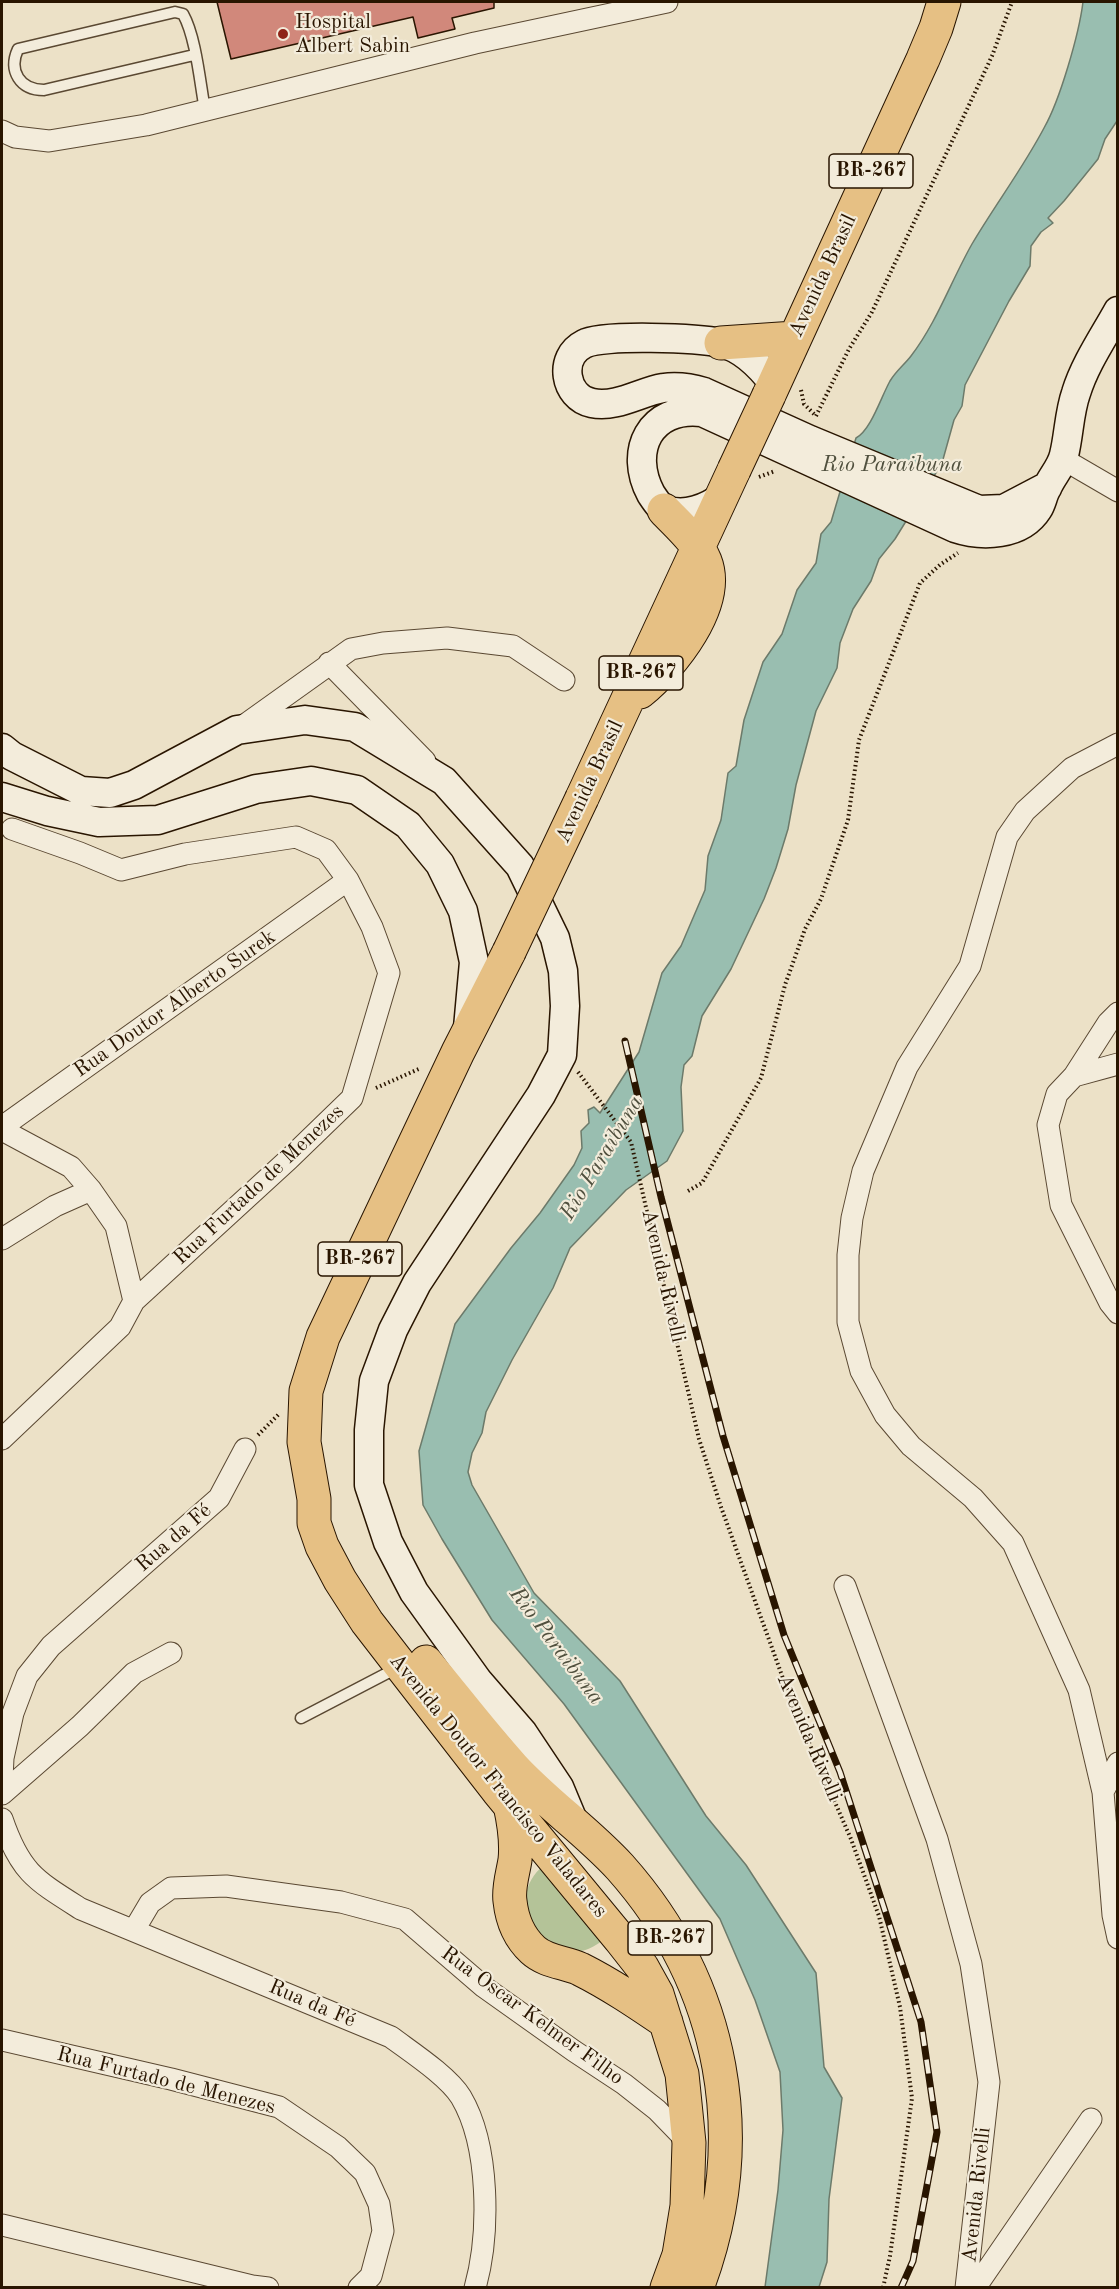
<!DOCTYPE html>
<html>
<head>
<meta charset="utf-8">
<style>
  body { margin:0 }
  #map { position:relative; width:1119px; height:2289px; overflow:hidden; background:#ece1c7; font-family:"Old Standard TT",serif }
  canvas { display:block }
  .frame { position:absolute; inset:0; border:3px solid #291500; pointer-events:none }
</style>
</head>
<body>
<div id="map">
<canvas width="1119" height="2289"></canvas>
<div class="frame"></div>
</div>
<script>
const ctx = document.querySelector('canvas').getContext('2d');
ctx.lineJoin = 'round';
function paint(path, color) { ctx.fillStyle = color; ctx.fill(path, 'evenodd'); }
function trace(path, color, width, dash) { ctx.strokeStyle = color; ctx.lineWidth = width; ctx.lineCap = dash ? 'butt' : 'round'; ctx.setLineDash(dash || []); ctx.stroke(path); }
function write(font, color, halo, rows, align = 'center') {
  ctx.font = font + ' "Old Standard TT",serif'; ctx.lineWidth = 4.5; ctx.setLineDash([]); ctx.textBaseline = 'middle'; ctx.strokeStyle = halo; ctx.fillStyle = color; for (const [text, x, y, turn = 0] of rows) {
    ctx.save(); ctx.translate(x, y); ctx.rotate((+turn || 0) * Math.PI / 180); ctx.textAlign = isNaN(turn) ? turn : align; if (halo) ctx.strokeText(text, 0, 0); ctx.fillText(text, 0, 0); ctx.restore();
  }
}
paint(new Path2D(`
  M545,1864L607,1937C575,1963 565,1949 532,1934C524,1905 520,1885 545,1864Z`), '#b4c398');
const water = new Path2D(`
  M1083,2H1117V121L1105,139L1098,159L1064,201L1048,218L1053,223L1041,232L1031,246L1030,266L1009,301L965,385L962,406L954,420L942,463L895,539L879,559L871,581L853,609L840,643L837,668L816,711L796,785L788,829L776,868L764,899L731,969L702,1016L692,1056L684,1065L681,1087L683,1131L667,1161L626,1190L570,1248L553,1288L512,1360L486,1412L482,1433L472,1453L468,1472L472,1485L534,1593L620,1681L706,1816L746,1865L816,1973L824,2067L842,2098L829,2199L827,2262L819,2287H765L778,2190L783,2130L780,2072L755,2000L720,1919L564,1704L492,1620L442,1539L423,1505L419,1451L455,1324L511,1248L540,1213L574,1165L582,1148L581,1131L589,1123L588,1110L594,1107L600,1113L639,1052L662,973L681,946L705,890L708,856L721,820L728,773L736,766L744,720L763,662L782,634L797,590L816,563L821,534L831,522L856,438C871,430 881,397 890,381C896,371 904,365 911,356C937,322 951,281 972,244C995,205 1023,168 1044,128C1060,100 1079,34 1083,2Z`);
paint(water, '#99beb0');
trace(water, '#6c7a6a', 1.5);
const building = new Path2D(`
  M217,2H494V8L452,18L455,29L418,38L413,17L231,59Z`);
paint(building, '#d1887b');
trace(building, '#291500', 1.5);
const service = new Path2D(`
  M194,55L44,90C20,90 8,71 18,49L175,12L183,14C196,37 200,83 205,110
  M301,1718L397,1668`);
const minor = new Path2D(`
  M2,131L15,137L49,141L146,125L475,43L667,2
  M1063,459L1118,491
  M329,663L425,761
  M239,729L351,649L383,643L447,638L513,646L564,680
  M1118,744L1072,768L1025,811L1007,837L970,966L907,1067L863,1171L852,1218L848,1255V1322L861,1371L885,1415L911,1446L973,1498L1013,1543L1079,1690L1103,1792L1113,1915L1118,1938
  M1118,1013L1108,1023L1074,1076L1057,1094L1048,1125L1061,1205L1110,1303L1118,1313
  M1074,1076L1118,1064
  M2,1127L348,880
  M2,1130L71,1167L91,1190L116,1226L134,1301
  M2,1239L55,1206L91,1190
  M2,1439L120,1327L134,1301L289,1159L352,1098L389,973L372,927L348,880L326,850L296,837L185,854L121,870L80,853L12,829
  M845,1586L937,1839L971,1964L989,2082L966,2288
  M2,1779L3,1758L13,1713L27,1676L51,1646L219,1498L245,1449
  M1103,1792L1118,1763
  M2,1794L80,1726L134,1673L171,1653
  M2,1819C20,1872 35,1880 81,1909L391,2037C411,2052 448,2076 461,2097C490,2146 490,2234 475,2288
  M134,1930L150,1903L171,1888L226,1886L341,1902L405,1919L484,1987L574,2051L624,2084L657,2110L689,2143
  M2,2040L171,2079L279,2107L338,2147L365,2173L379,2204L383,2231L371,2276L359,2288
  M2,2225L252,2286L268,2288
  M975,2288L1091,2119`);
const secondary = new Path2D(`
  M774,384C761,367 743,348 721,343C699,338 602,334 584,344C558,357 564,397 592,403C617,408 640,392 663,388C677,386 691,388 704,392L810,440L979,510L1004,509L1046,487
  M722,497C707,508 685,517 666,510C660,508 655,500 651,494C628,451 650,406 702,412L955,528C982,537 1021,536 1038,509C1042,503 1043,494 1047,488C1052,476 1061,468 1064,455C1069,435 1069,413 1076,393C1085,364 1103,338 1118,311
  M2,748L12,756L81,791L110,793L134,785L237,730L305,720L355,727L444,781L520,866L555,938L563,971L565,1006L562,1055L541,1095L417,1283L393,1330L374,1381L369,1430V1485L388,1542L414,1592L478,1681L523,1733L559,1787L574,1823
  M2,797L47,811L99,822L158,820L256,789L311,781L357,790L408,825L440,864L463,911L474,962L468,1028`);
const trunk = new Path2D(`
  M721,343L795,338
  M769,395L923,59L936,28L944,2
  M640,692C672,666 722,604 705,561C697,541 678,525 664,510
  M582,798L734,470
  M509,952L458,1052L323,1337L306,1391L304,1442L314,1499V1523L322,1546L340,1580L367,1622L401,1666L498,1791L620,1939L642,1967L657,1994L682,2074L689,2143L687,2206L679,2255L667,2288
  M426,1662C455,1697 483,1734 513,1767C546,1803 587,1831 620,1867C725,1985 753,2140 697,2288
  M510,1805C514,1823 517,1841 515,1860C513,1873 508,1888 510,1901C512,1920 519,1937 533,1950C546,1962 565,1962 580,1969C610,1984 638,2003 666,2022`);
trace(service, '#5a4832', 13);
trace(minor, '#5a4832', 23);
trace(secondary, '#291500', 31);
trace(trunk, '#291500', 35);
trace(new Path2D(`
  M801,390L804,404L816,416
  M816,416L849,349L872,312L992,56L1012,2
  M759,477L775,471
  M578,1072L631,1142L699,1439L721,1507L793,1706L851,1839L879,1916L900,2007L912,2098L890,2256L883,2288
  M376,1088L421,1068
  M688,1191L702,1183L761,1078L785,985L805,929L821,899L848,820L859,740L920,583L941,564L958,553
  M258,1435L280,1413`), '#291500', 4, [1.5, 3]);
trace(service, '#f3ecdb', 10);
trace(minor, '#f3ecdb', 21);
trace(secondary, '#f3ecdb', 28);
trace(trunk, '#e6c084', 33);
const rail = new Path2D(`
  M625,1041L661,1197L723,1436L784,1635L840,1772L921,2022L937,2132L913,2261L901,2288`);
trace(rail, '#291500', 7);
trace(rail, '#f3ecdb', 4.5, [14]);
const trunkBridge = new Path2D(`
  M734,470L769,395
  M509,952L582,798`);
trace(trunkBridge, '#291500', 35, []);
trace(trunkBridge, '#e6c084', 33);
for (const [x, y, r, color] of [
  [283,34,6,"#8f2418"]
]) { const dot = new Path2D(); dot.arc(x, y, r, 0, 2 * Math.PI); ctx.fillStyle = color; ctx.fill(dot); trace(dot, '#f3ecdb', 2); }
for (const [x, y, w] of [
  [871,171,84],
  [641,673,84],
  [360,1259,84],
  [670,1938,84]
]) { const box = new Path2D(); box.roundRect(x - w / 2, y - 17, w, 34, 4.5); ctx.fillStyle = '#f3ecdb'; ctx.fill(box); trace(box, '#291500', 1.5); }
write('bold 20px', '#291500', null, [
  ["BR-267",871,171],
  ["BR-267",641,673],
  ["BR-267",360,1259],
  ["BR-267",670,1938]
]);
write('21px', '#291500', '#f3ecdb', [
  ["Hospital",295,22],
  ["Albert Sabin",295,46]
], 'left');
write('21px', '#291500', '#f3ecdb', [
  ["Avenida Brasil",823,276,-65],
  ["Avenida Brasil",590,782,-65],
  ["Rua Doutor Alberto Surek",175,1004,-35],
  ["Rua Furtado de Menezes",259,1185,-43],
  ["Avenida Rivelli",663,1276,77],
  ["Rua da Fé",174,1538,-41],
  ["Avenida Rivelli",809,1738,67],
  ["Avenida Doutor Francisco Valadares",498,1786,51],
  ["Rua da Fé",312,2004,23],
  ["Rua Oscar Kelmer Filho",532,2016,36],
  ["Rua Furtado de Menezes",166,2081,14],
  ["Avenida Rivelli",977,2195,-84]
]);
write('italic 22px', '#50503e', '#f3ecdb', [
  ["Rio Paraibuna",892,465],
  ["Rio Paraibuna",602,1158,-59],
  ["Rio Paraibuna",556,1646,53]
]);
</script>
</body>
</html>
